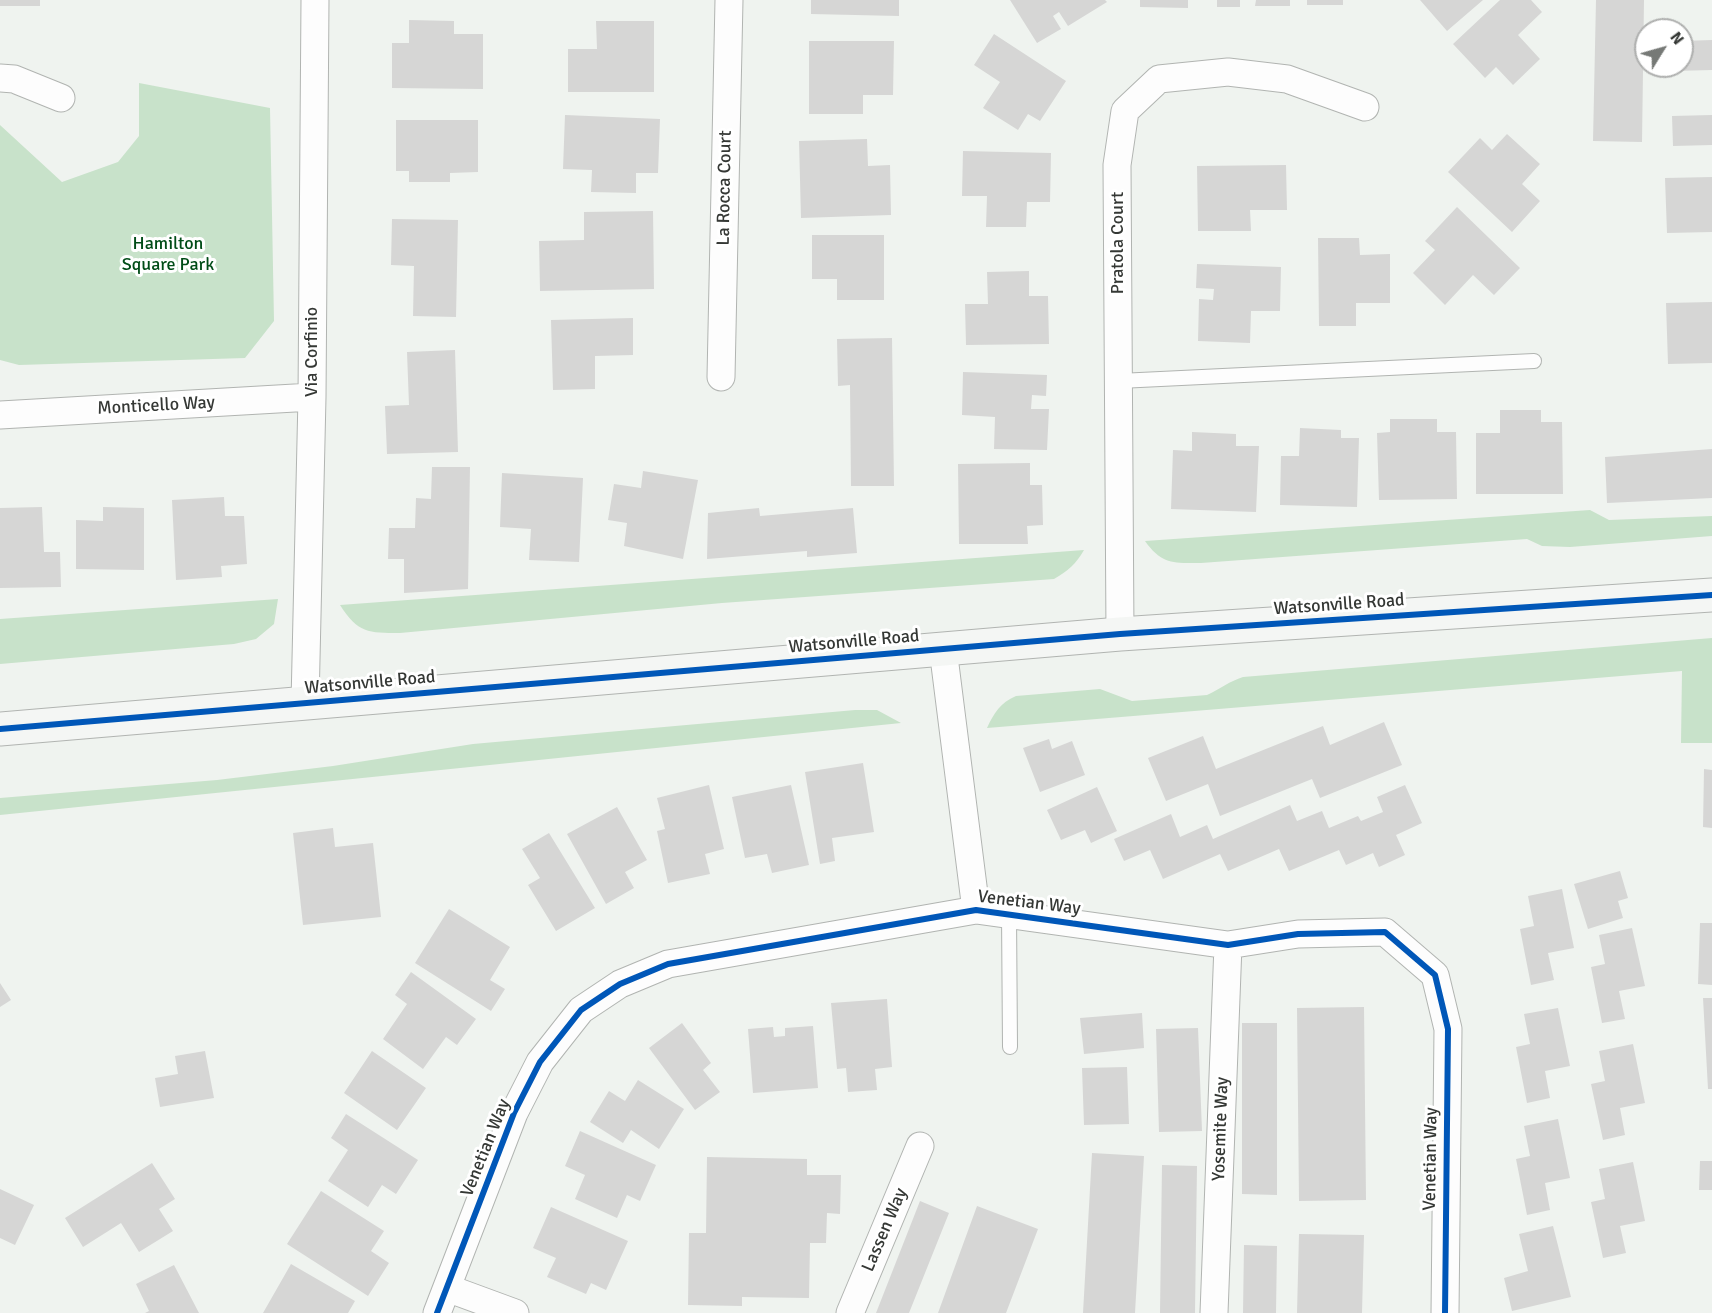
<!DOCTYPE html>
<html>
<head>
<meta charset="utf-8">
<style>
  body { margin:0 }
  #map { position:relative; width:1712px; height:1313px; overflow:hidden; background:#eff3ef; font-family:Signika,sans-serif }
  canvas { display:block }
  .north { position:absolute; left:1634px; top:18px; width:60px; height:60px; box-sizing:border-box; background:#fff; border:2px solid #aeafae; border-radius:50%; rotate:53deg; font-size:16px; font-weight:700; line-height:24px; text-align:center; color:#353835 }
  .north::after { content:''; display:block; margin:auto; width:21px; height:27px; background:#767976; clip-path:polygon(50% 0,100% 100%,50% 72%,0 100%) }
</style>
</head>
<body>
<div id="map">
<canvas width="1712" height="1313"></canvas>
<div class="north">N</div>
</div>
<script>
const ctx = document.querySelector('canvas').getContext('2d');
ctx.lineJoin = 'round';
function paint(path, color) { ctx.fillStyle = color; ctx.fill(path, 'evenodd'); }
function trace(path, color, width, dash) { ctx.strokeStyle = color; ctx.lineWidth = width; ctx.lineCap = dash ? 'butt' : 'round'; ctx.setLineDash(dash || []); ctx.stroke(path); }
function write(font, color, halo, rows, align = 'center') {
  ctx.font = font + ' Signika,sans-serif'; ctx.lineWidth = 6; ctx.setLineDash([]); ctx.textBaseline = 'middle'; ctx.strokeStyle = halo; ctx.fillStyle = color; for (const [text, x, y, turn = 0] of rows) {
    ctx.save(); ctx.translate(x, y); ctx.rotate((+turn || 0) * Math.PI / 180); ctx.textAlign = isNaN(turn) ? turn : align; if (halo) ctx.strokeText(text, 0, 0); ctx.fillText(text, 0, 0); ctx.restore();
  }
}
paint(new Path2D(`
  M139,83L270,108L274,321L245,358L19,365L0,360V125L62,182L118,162L139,136Z
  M1590,510L1609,520L1712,516V536L1570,547L1542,546L1527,539L1201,563C1174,563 1162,565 1145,541Z
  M1084,550C1076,564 1068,571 1054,579L722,603L400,633C368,633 358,633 340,605Z
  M278,599L274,624L256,639L234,644L0,664V619Z
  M1712,638V743H1681L1682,671L987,728C994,713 1000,703 1016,696L1100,689L1132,701L1207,695C1220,689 1230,681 1243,677Z
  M855,710H877L901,723L0,815V798L217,780L333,766L473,744Z`), '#c8e2ca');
paint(new Path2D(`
  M0,0H40V6H0Z
  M811,0H899V16L811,14Z
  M1010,0H1105L1107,2L1068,26L1059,12L1053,16L1061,29L1037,43Z
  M1140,0H1188V8L1140,7Z
  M1217,0H1240V7H1217Z
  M1256,0H1290V6H1255Z
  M1307,0H1343V5H1307Z
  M1420,0H1483L1447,31Z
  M1500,0H1531L1542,12L1518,35L1540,59L1513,85L1496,67L1485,78L1453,44Z
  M1596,0H1644L1642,142L1593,141Z
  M409,20L454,21V34H483V89L392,88V43H409Z
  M596,21H654V92H568V49H597Z
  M994,34L1066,81L1040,121L1028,114L1018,130L983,108L1000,82L974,65Z
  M1712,40V70L1674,71V66H1682V41Z
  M809,41H894L893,95H863V114H809Z
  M565,115L660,119L658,173H636V193L591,192L592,170L563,169Z
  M1712,115V145L1673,146L1672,116Z
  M396,120H478V172L450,173V182H409V171H396Z
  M1507,134L1540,164L1522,184L1540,201L1512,232L1448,172L1480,138L1492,150Z
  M867,139L868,166L890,165L891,215L801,218L799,141Z
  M963,151L1051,153L1050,202H1027L1026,227H986L987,196H962Z
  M1286,165L1287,210H1250L1251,231H1198L1197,166Z
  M1712,177V232L1667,233L1665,178Z
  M1457,207L1520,268L1494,295L1473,275L1445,305L1413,273L1435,250L1425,241Z
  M653,211L654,289L540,291L539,241L584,240V212Z
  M392,219L458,220L456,317L413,316L414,266L391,265Z
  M812,235H884V300H837V279H812Z
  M1318,238H1359L1360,255L1390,254V303H1356V326H1319Z
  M1197,264L1281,267L1280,311H1251L1250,343L1198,341L1199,299L1213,300L1214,289L1196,288Z
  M1029,271V296H1048L1049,344L966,345L965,304H988L987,272Z
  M1712,302V363L1668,364L1666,303Z
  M633,318V355L595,356V389L553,390L551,320Z
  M892,338L894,486H851L850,385L838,386L837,339Z
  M455,350L458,452L387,454L385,406L409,405L407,352Z
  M963,372L1047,375L1046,396L1032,395L1031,409H1049L1047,450L994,449L995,417L962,415Z
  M1500,410H1541V422H1562L1563,494H1476V433H1500Z
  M1390,419H1437V432H1456L1457,499L1379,500L1377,433L1390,432Z
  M1300,428L1341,430V438H1359L1357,507L1280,505L1281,456H1299Z
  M1192,432L1236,434V446H1259L1256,512L1171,509L1173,450L1192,451Z
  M1712,449V498L1607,503L1605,457Z
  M1030,463V485H1042L1043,525L1027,526L1028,544H959L958,464Z
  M432,467H470L468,589L404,593V559H388L389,528H415L416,498L431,499Z
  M643,471L698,480L683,559L624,546L627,523L608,520L614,484L641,488Z
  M502,473L583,478L579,562L529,560L531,529L500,527Z
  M224,497L225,516H244L247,564L221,566L222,577L176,580L172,500Z
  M42,507L44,552H60L61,587L0,588V508Z
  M103,507L144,508V570L76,569V520L103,521Z
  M759,508L760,516L853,508L857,553L807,557V551L707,559L708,513Z
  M1384,722L1402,765L1320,798L1312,779L1220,816L1208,784L1166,801L1148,758L1203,736L1216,769L1323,726L1330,745Z
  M1049,739L1052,749L1072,741L1085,775L1040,792L1023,748Z
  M863,763L874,832L832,838L835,861L820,864L805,772Z
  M1704,769L1712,770V828L1703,827Z
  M709,785L724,849L705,854L710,874L668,883L657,831L665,829L657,798Z
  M791,785L809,865L772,873L767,854L745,858L732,797Z
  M1405,785L1422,823L1396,835L1405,855L1379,867L1373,853L1346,865L1339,850L1289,871L1279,849L1228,871L1220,854L1163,879L1150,850L1124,861L1114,839L1171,814L1180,837L1207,825L1213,839L1290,805L1297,821L1322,811L1329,828L1358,816L1361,821L1383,812L1377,797Z
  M1097,787L1117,831L1091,843L1085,830L1061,840L1047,810Z
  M617,807L647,860L625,872L634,888L606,904L567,834Z
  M333,828L335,847L373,843L381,917L303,925L293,833Z
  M549,833L595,908L556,931L528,885L540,878L522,849Z
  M1620,871L1628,898L1618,901L1623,918L1588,929L1574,884Z
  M1562,889L1574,948L1548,953L1554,980L1531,985L1520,929L1534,926L1528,896Z
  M449,909L510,947L490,980L505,989L491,1011L415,963Z
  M1700,923H1712V985L1698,984Z
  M1632,928L1645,986L1619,991L1625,1019L1602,1023L1591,967L1605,964L1599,935Z
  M411,972L476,1019L457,1045L446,1037L423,1069L383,1039L407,1004L395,995Z
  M0,983L11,1000L0,1007Z
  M1703,998H1712V1089H1708Z
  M887,999L892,1067L875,1069L877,1090L848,1092L846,1068L837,1069L831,1003Z
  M1364,1007L1366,1200L1299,1201L1297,1008Z
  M1558,1008L1570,1066L1545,1071L1550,1098L1527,1103L1516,1047L1530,1044L1524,1014Z
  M1142,1013L1144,1048L1084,1054L1080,1018Z
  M682,1023L711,1063L703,1070L720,1092L695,1110L649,1048Z
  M1242,1023H1277V1195L1242,1194Z
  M813,1026L818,1088L753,1093L748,1029L773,1027L774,1037L785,1036V1028Z
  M1198,1028L1202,1131L1159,1132L1156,1029Z
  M1633,1044L1645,1103L1620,1108L1625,1135L1603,1140L1591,1084L1605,1081L1599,1051Z
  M205,1051L214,1098L160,1107L155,1078L178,1074L175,1056Z
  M372,1051L426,1088L397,1130L344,1093Z
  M1127,1067L1129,1124L1084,1125L1082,1068Z
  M638,1080L684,1109L659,1149L631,1130L623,1143L590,1122L609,1091L625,1101Z
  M346,1114L418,1160L396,1194L382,1185L368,1207L328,1181L348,1150L331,1138Z
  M1558,1119L1570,1178L1545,1183L1550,1210L1527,1215L1516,1159L1530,1156L1524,1126Z
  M580,1131L656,1165L640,1201L627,1195L617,1218L575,1199L585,1175L565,1166Z
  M1092,1153L1144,1156L1135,1313H1083Z
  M707,1157L807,1159V1175H841L840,1214L827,1213L826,1243H810L809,1298L742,1297V1306L688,1305L689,1233H706Z
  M1700,1161H1712V1190H1699Z
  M1633,1162L1645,1221L1620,1226L1626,1253L1603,1258L1591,1202L1605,1199L1599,1169Z
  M152,1163L175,1199L159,1209L173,1231L139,1252L121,1223L83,1247L65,1218Z
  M1162,1165L1197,1166L1195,1313H1160Z
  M0,1189L34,1205L15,1245L0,1238Z
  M321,1191L384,1231L371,1251L389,1263L368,1296L287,1244Z
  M920,1201L949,1213L909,1313H876Z
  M977,1206L1038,1229L1006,1313H938Z
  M551,1207L628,1241L606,1290L591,1283L586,1294L547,1277L556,1258L533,1248Z
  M1553,1226L1571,1297L1512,1311L1504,1278L1528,1271L1519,1234Z
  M1299,1234L1364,1235L1362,1313H1297Z
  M1244,1245L1277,1246L1276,1313H1243Z
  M291,1264L355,1301L348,1313H263Z
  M174,1265L199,1313H145L149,1311L136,1284Z`), '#d6d6d5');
const service = new Path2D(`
  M1119,381L1534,361
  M1009,914L1010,1047`);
const minor = new Path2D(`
  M0,78L14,79L61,98
  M721,377L729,0
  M0,415L312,397
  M1120,634L1117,165L1125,111L1159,79L1228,72L1287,79L1365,107
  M943,649L976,910
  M305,703L312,397L315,0
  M447,1288L515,1313
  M437,1313L514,1113L540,1062L581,1010L620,984L668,964L976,910L1228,945L1298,934L1385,932L1435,975L1448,1029L1445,1313
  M850,1313L920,1146
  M1214,1313L1228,945`);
const secondary = new Path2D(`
  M0,729L1120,634L1712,595`);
trace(service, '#b1b4b1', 16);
trace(minor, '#b1b4b1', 29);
trace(secondary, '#b1b4b1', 35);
trace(service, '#fdfdfd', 14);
trace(minor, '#fdfdfd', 27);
trace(secondary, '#f4f6f4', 33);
trace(new Path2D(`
  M0,729L1120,634L1712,595
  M437,1313L514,1113L540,1062L581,1010L620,984L668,964L976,910L1228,945L1298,934L1385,932L1435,975L1448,1029L1445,1313`), '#0057b8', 6);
write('18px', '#353835', '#fff', [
  ["La Rocca Court",725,188,-89],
  ["Pratola Court",1118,243,-90],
  ["Via Corfinio",312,352,-90],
  ["Monticello Way",156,406,-3],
  ["Watsonville Road",1339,605,-4],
  ["Watsonville Road",854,642,-5],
  ["Watsonville Road",370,683,-5],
  ["Venetian Way",1029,903,7],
  ["Yosemite Way",1221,1129,-88],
  ["Venetian Way",486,1148,-68],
  ["Venetian Way",1431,1159,-89],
  ["Lassen Way",885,1230,-67]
]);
write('18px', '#004c17', '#fff', [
  ["Hamilton",168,244],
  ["Square Park",168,265]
]);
</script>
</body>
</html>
